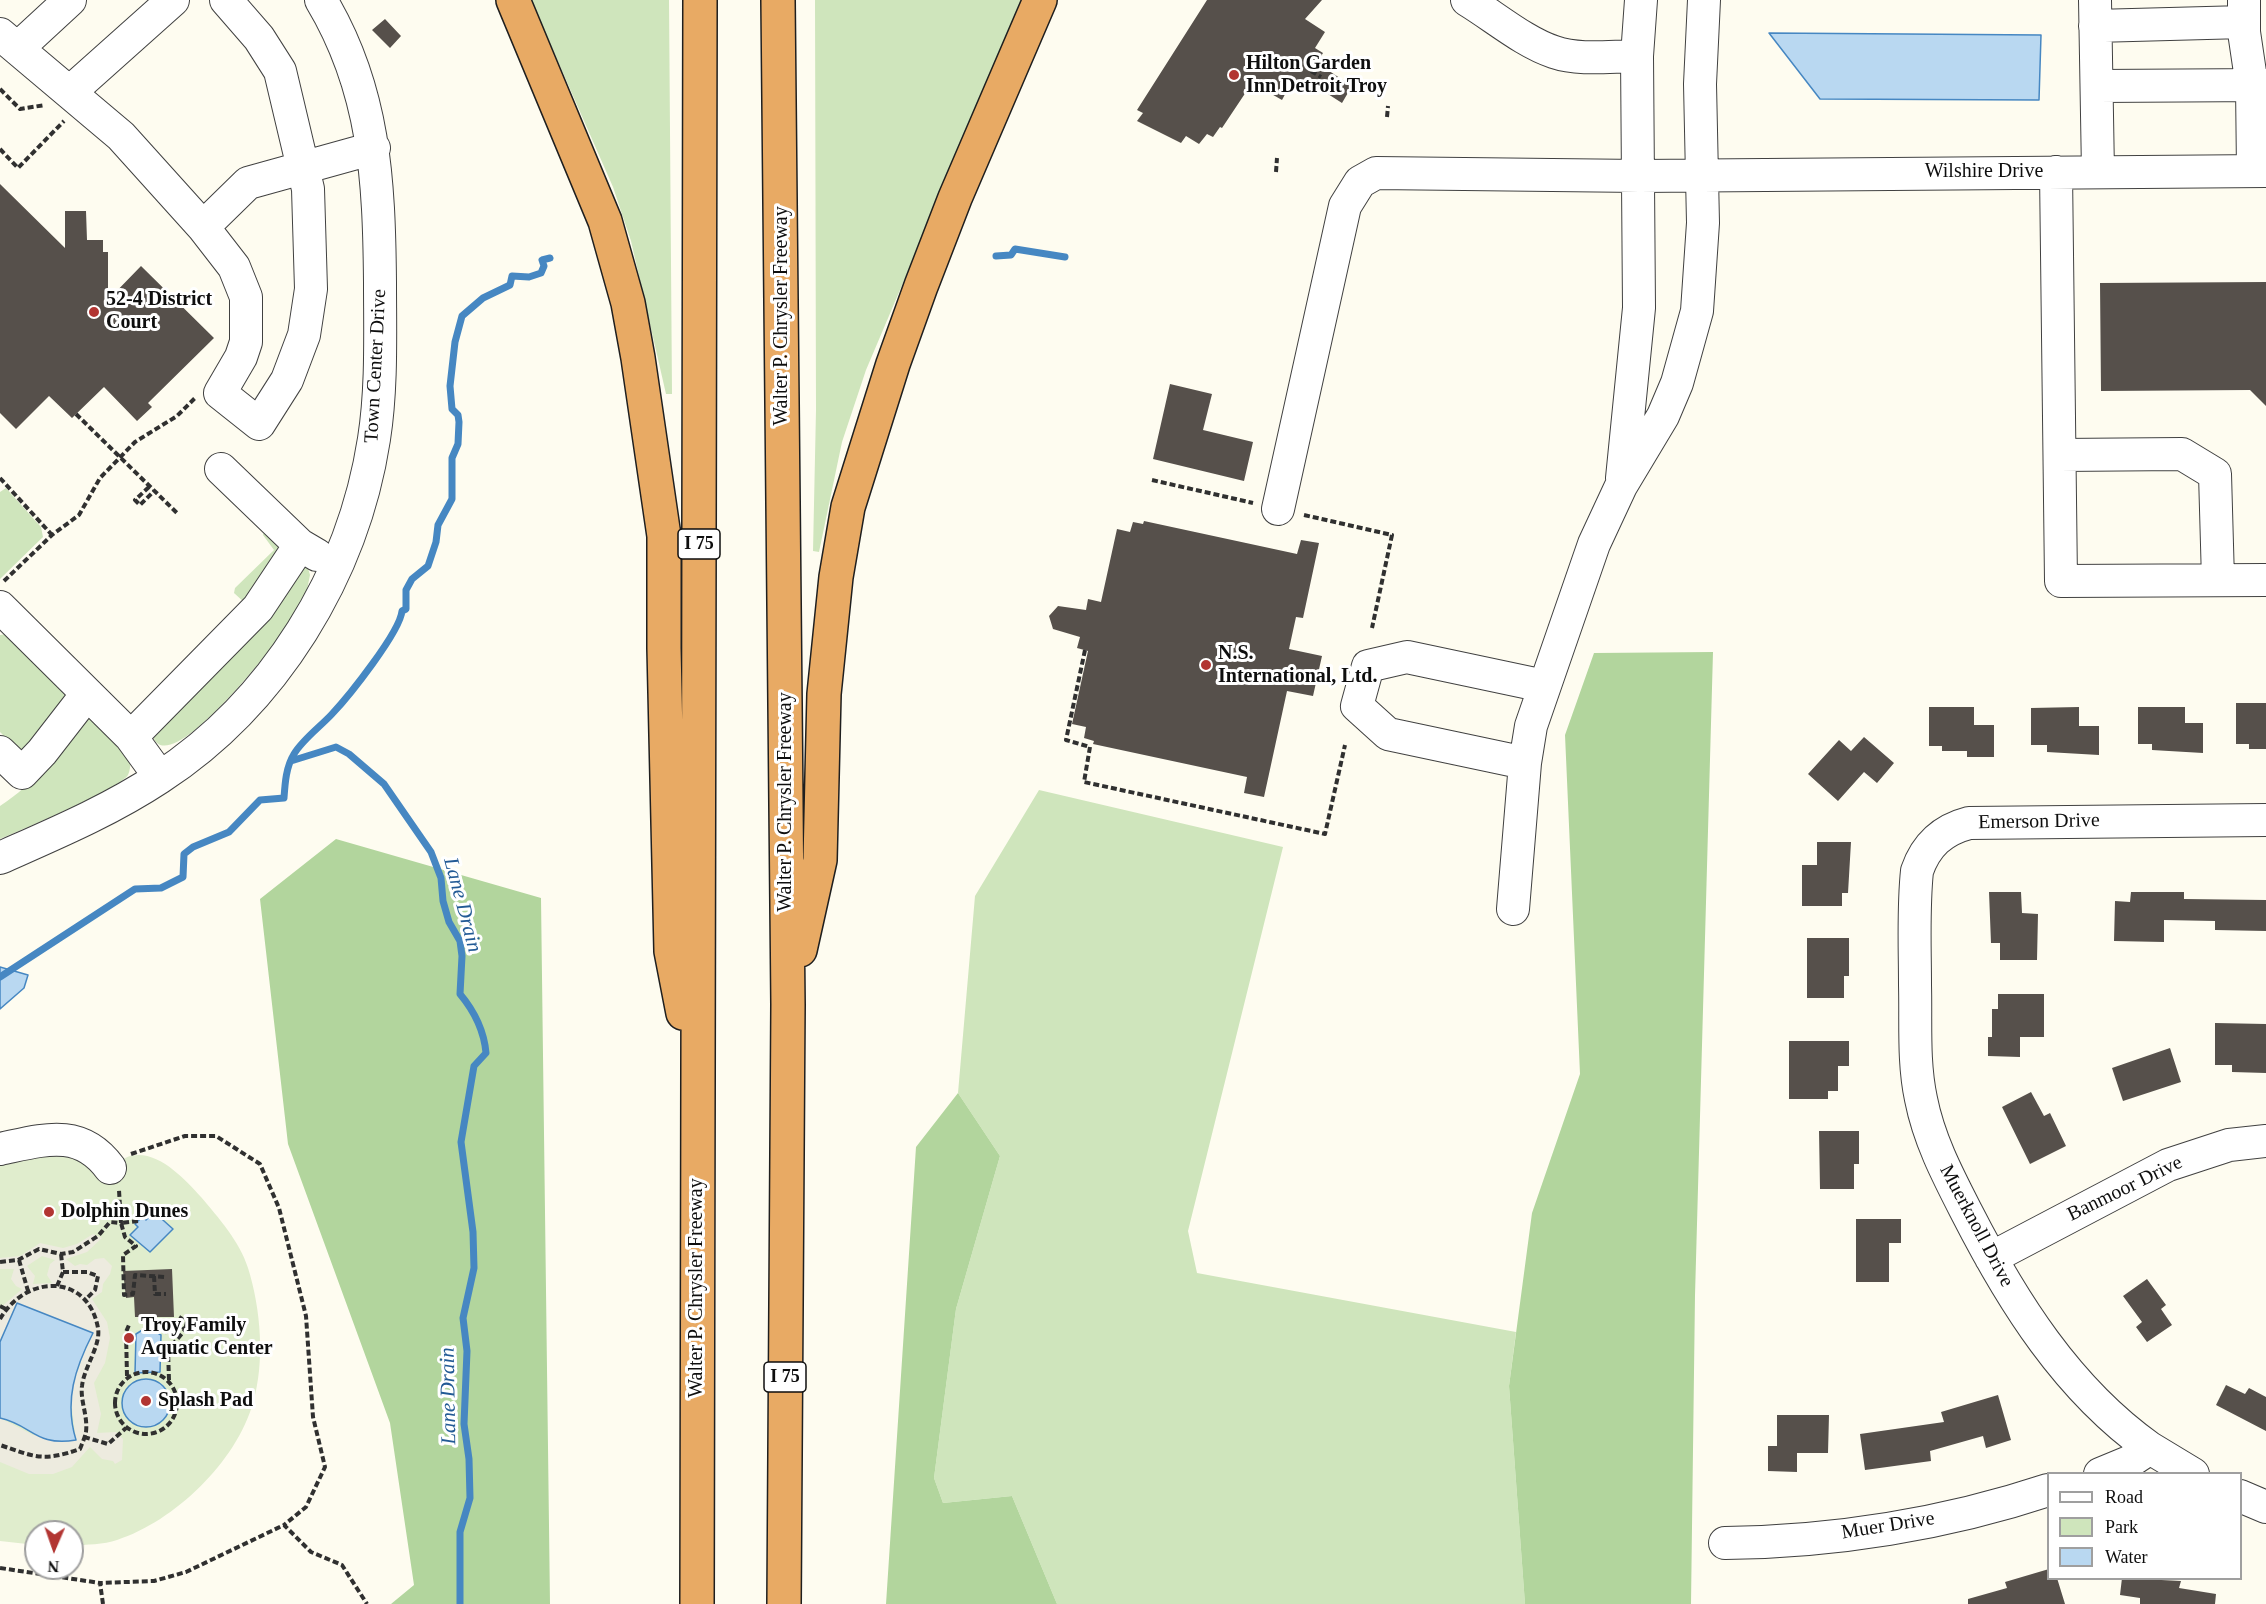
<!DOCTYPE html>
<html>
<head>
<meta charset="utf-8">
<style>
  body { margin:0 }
  #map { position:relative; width:2266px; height:1604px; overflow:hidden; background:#fefcf0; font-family:Georgia,serif }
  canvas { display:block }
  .legend { position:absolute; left:2047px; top:1472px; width:195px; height:108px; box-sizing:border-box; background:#fff; border:2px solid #9f9f9f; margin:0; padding:8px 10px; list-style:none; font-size:18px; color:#0e0e0e }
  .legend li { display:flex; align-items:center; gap:12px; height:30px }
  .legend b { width:30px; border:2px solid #9f9f9f }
  .north { position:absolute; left:24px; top:1520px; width:60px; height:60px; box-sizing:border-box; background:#fff; border:2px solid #9f9f9f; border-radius:50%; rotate:182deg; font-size:16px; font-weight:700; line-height:24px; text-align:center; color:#0e0e0e }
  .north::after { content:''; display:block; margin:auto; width:21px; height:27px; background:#b23532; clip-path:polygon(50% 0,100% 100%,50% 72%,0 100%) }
</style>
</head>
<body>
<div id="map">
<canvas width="2266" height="1604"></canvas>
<ul class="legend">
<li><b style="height:8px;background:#fff"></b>Road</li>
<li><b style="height:16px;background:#cfe5bc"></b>Park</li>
<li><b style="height:16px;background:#b9d8f1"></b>Water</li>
</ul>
<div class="north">N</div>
</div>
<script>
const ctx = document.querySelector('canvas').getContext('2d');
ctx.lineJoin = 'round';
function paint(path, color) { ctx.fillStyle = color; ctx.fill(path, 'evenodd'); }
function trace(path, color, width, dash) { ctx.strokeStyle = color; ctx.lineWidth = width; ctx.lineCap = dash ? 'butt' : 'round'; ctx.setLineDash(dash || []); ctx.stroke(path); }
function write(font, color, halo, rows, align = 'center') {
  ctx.font = font + ' Georgia,serif'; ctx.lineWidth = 6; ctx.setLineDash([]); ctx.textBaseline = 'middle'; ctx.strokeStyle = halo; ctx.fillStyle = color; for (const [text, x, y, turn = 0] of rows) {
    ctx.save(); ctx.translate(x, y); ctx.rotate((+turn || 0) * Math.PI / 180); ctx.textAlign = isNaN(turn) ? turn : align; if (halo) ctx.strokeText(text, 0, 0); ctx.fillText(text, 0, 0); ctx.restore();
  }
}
paint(new Path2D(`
  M531,0H669L672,394H666L631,241L613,187Z
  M815,0H1023L866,370L842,442L819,552L813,551L816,410Z
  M6,488L41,527L43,537L0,579V492Z
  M264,531L284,543L245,603L234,593L235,588L274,550L263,535Z
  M302,566L308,568L310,575L307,590C298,606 289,622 279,637C269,652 165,785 152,734Z
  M7,634L67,692V699L24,750L16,748L0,732V635Z
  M92,718L99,721L131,761C130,766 130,771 128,775C119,789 21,830 0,839V806C34,784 59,752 84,721Z
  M1039,790L1283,847L1188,1231L1197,1273L1516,1332L1509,1386L1525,1604H1057L1012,1496L943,1503L934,1478L956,1309L1000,1156L958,1093L975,896Z`), '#cfe5bc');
paint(new Path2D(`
  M1713,652L1695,1295L1691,1604H1525L1509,1386L1532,1213L1580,1074L1565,735L1594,653Z
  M336,839L541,898L550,1604H391L414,1585L390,1423L288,1144L260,899Z
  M958,1093L1000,1156L956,1309L934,1478L943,1503L1012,1496L1057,1604H886L916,1147Z`), '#b2d59d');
paint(new Path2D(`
  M32,1147L110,1168C116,1164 123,1158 130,1156C157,1149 184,1178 201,1197C218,1217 240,1242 248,1268C261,1309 265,1362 253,1403C236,1462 175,1521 117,1540C104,1545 86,1544 72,1546V1532H36V1545L0,1541V1153Z`), '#e0edcd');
paint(new Path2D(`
  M93,1234L102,1238L87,1252L66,1259L75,1266L80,1264L87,1265L95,1259L104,1258L112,1266L110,1274L103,1284L102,1292L92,1299L107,1322L110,1338L105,1363L94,1383L101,1414L97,1433L116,1432L123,1439L122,1460L115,1464L113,1461L102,1459L90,1447L72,1467L53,1474H29L0,1462V1418L33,1435L76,1440L70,1393L84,1352L93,1334L7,1328L0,1342V1308L22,1289L16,1286L11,1279L14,1269H0V1258L20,1256L40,1243L63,1248L77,1244ZM42,1256L55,1260L50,1264L47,1275L52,1283L33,1284L35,1276L27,1266Z`), '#edebdf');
const water = new Path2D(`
  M1769,33L2041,35L2039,100L1820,99Z
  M0,967L28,975L24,988L0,1009Z
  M154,1212L173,1229L150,1252L130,1235L138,1227L135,1224L143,1216L146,1220Z
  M17,1303L93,1333C75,1368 64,1401 76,1440C36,1447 32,1425 0,1418V1342Z
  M144,1329H151L161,1335L160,1372L135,1373L136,1334Z
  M122 1403a24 24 0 1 1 48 0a24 24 0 1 1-48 0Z`);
paint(water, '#b9d8f1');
trace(water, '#4687c2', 1.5);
trace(new Path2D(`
  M996,256L1011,255L1015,249L1065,257
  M291,761L336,747L349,754L384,784L431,852L441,878L443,901L449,922L460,941L462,956L460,994C475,1012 484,1030 486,1053L474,1066L461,1142L473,1232L474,1268L463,1318L467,1351L464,1424L469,1459L470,1498L460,1532V1604
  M0,977L135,889L161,888L183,877L184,854L193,847L229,832L260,800L284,798C285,783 286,767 294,754C303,739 320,727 332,714C349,696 400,632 402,611L406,609V590L412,579L428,566L436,542L438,525L452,499V458L458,444L459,422L458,415L452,409L450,386L455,342L462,316L483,298L510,285L512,276L529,277L541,273L544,266L542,260L550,258`), '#4687c2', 7);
paint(new Path2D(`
  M1207,0H1322L1305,19L1325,32L1315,48L1323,53L1317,63L1352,86L1342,103L1306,80L1299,90L1290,85L1282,100L1261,88L1259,92L1250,86L1222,128L1220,127L1213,137L1207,134L1199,144L1186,136L1181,143L1137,121L1143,113L1137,110Z
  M385,19L401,36L390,48L372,30Z
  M0,184L65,248V211H86L87,240H103V252H108V300L141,266L214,338L148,403L152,407L137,421L104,387L72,418L49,396L16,429L0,413Z
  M2266,282V406L2250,390L2101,391L2100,283Z
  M1170,384L1212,394L1203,430L1253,442L1244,481L1153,459Z
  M1144,521L1297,554L1301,540L1319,543L1303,618L1296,617L1289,649L1322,656L1313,696L1287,691L1264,797L1244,793L1247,777L1093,744L1094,741L1084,738L1086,727L1072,724L1088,651L1077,648L1080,637L1053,629L1049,616L1058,606L1086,610L1088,599L1101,602L1117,529L1130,532L1133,522L1143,524Z
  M2236,703H2266V749H2249V744H2236Z
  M1929,707H1974V725H1994V757H1967V751H1942V746H1929Z
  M2079,707V726H2099V755L2047,752V745H2031V708Z
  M2138,707H2185V723H2203V753L2152,750V744H2138Z
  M1864,737L1894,763L1877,783L1864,772L1838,801L1808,774L1839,740L1851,751Z
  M1817,842H1851L1848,893H1842V906H1802V865H1817Z
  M1989,892H2021L2022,913L2038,914L2037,960H2000V943H1991Z
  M2131,892H2184V899L2266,900V931L2215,930V921L2164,920V942L2114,941L2115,901L2130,902Z
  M1807,938H1849V976H1844V998H1807Z
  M1998,994H2044V1037H2020V1057L1988,1056V1037H1992V1009H1998Z
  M2215,1023L2266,1024V1073L2232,1072V1065H2215Z
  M1789,1041H1849V1066H1838V1091H1828V1099H1789Z
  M2170,1048L2181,1082L2123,1101L2112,1068Z
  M2031,1092L2044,1116L2050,1113L2066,1146L2030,1164L2002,1107Z
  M1819,1131H1859V1164H1854V1189H1820Z
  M1856,1219H1901V1243H1889V1282H1856Z
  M172,1269L174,1317H135L134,1297L126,1298L123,1271Z
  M2147,1279L2166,1305L2161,1309L2172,1325L2147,1342L2136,1327L2142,1322L2123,1296Z
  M2226,1385L2245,1394L2249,1388L2266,1397V1431L2216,1405Z
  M1998,1395L2011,1440L1986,1448L1983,1436L1930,1451L1931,1461L1865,1470L1860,1434L1944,1422L1941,1412Z
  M1777,1415H1829L1828,1453H1797V1472L1768,1471V1446H1777Z
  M2049,1569V1578H2057L2065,1604H1968V1599L2007,1588L2005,1582Z
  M2122,1578L2181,1581L2179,1588L2216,1594L2215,1604H2140V1598L2120,1595Z`), '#56504b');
const minor = new Path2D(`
  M1467,0C1495,17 1524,42 1554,52C1580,61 1611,56 1637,56
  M2095,0L2098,172
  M2244,0V32L2252,86L2253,171
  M2095,26L2244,22
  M0,34L121,136L203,227L234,267L246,297V342L241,357L220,393L259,424L287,380L304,335L311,289L308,189L280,71L259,38L226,0
  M18,48L70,0
  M2098,86L2266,85
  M70,92L173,0
  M2056,172L2061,581L2266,580
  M203,227L248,183L374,148
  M2060,455L2182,454L2215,474L2218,580
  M221,469L300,545L317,555
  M1622,478L1639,308L1637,56L1641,0
  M1278,509L1345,206L1360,182L1376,173L1640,176L2266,171
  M0,607L131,737L160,777
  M131,737L258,608L300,545
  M0,752L22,773L42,752L87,694
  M1525,763L1388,734L1357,706L1368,666L1407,657L1544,686
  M0,858C54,834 109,811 159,778C274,703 353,575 374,439C382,388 380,334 380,282C379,181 375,90 321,0
  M1513,909L1525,763L1531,726L1594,544L1621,486L1663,416L1677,383L1697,311L1703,223L1700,84L1704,0
  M0,1149C43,1140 80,1127 110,1168
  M1991,1258L2168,1165L2229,1145L2266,1141
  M2150,1448C2067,1389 2012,1301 1967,1213C1948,1176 1929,1140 1921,1099C1913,1062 1916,1023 1915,985C1915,947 1913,909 1917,871C1926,845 1942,830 1969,823L2266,820
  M2100,1474L2129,1462L2150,1448L2193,1474
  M2240,1496L2266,1507
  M1725,1543C1833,1542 1946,1524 2048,1490`);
const highway = new Path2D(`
  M513,0L605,221L628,303L638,358L664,536V648L671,951L683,1013
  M778,0L788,1004L784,1604
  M800,950L820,860L824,694L836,577L848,507L893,364L921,286L955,198L1040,0
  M697,1604L700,0`);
trace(minor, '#414141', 34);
trace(highway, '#1f1f1f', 36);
trace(new Path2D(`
  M1311,71L1321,77
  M0,89L20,109L45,105
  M1387,117L1388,106
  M0,149L18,168L64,121
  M1276,172L1277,158
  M76,414L177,513
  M0,478L52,535
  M1152,480L1253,503
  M149,487L135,500L140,505L154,491
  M1304,515L1392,535L1372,628
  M4,581L52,535L79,515L100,478L135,442L177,416L195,398
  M1085,650L1066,740L1090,747L1084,782L1325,834L1345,745
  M131,1154L185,1136H216L260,1164L279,1208L306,1316L313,1417L325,1467L306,1507L284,1525
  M138,1221L121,1223L125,1237L136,1246L123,1255L124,1295L133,1294L135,1275L165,1277
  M19,1260L28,1291
  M0,1262L18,1260L39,1249L61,1254L73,1252L98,1236L110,1222L121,1223L119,1190
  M63,1272H87L98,1276L95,1290L84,1301
  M154,1276L155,1294H166
  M57,1286L63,1272L61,1254
  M0,1306L6,1309
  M0,1319C26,1274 88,1273 98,1328C101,1346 84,1367 82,1386C80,1400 88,1416 86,1432C85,1437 82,1444 80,1449C43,1462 35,1457 0,1445
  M165,1328L168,1334L179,1317L187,1322L185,1330
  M115 1403a31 31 0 1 1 62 0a31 31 0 1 1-62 0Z
  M127,1376L126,1332L129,1325
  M169,1380L168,1350L185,1330L180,1323
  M84,1437L108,1444L126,1428
  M0,1568L100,1583
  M103,1604L100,1583L154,1581L186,1572L284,1525L311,1552L342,1565L367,1604`), '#303030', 4, [6, 3]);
trace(minor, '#fff', 32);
trace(highway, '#e8aa64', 33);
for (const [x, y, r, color] of [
  [1234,75,6,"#b23532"],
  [94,312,6,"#b23532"],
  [1206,665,6,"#b23532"],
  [49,1212,6,"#b23532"],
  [129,1338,6,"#b23532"],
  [146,1401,6,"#b23532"]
]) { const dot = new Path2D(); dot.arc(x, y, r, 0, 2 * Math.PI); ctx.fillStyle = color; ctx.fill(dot); trace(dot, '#fff', 2); }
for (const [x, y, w] of [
  [699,544,42],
  [785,1377,42]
]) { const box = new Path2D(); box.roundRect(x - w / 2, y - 15, w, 30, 4.5); ctx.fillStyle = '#fff'; ctx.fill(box); trace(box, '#0e0e0e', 1.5); }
write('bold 18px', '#0e0e0e', null, [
  ["I 75",699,544],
  ["I 75",785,1377]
]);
write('bold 20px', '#0e0e0e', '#fff', [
  ["Hilton Garden",1246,64],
  ["Inn Detroit Troy",1246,87],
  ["52-4 District",106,300],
  ["Court",106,323],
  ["N.S.",1218,654],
  ["International, Ltd.",1218,677],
  ["Dolphin Dunes",61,1212],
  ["Troy Family",141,1326],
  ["Aquatic Center",141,1349],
  ["Splash Pad",158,1401]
], 'left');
write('20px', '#0e0e0e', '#fff', [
  ["Wilshire Drive",1984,172],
  ["Walter P. Chrysler Freeway",782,316,-90],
  ["Town Center Drive",376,366,-87],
  ["Walter P. Chrysler Freeway",786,802,-90],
  ["Emerson Drive",2039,822,-1],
  ["Banmoor Drive",2125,1189,-26],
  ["Muerknoll Drive",1976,1226,62],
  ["Walter P. Chrysler Freeway",697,1288,-90],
  ["Muer Drive",1888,1526,-9]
]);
write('italic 21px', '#225a95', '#fff', [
  ["Lane Drain",462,905,75],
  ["Lane Drain",449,1396,-91]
]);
</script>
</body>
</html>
